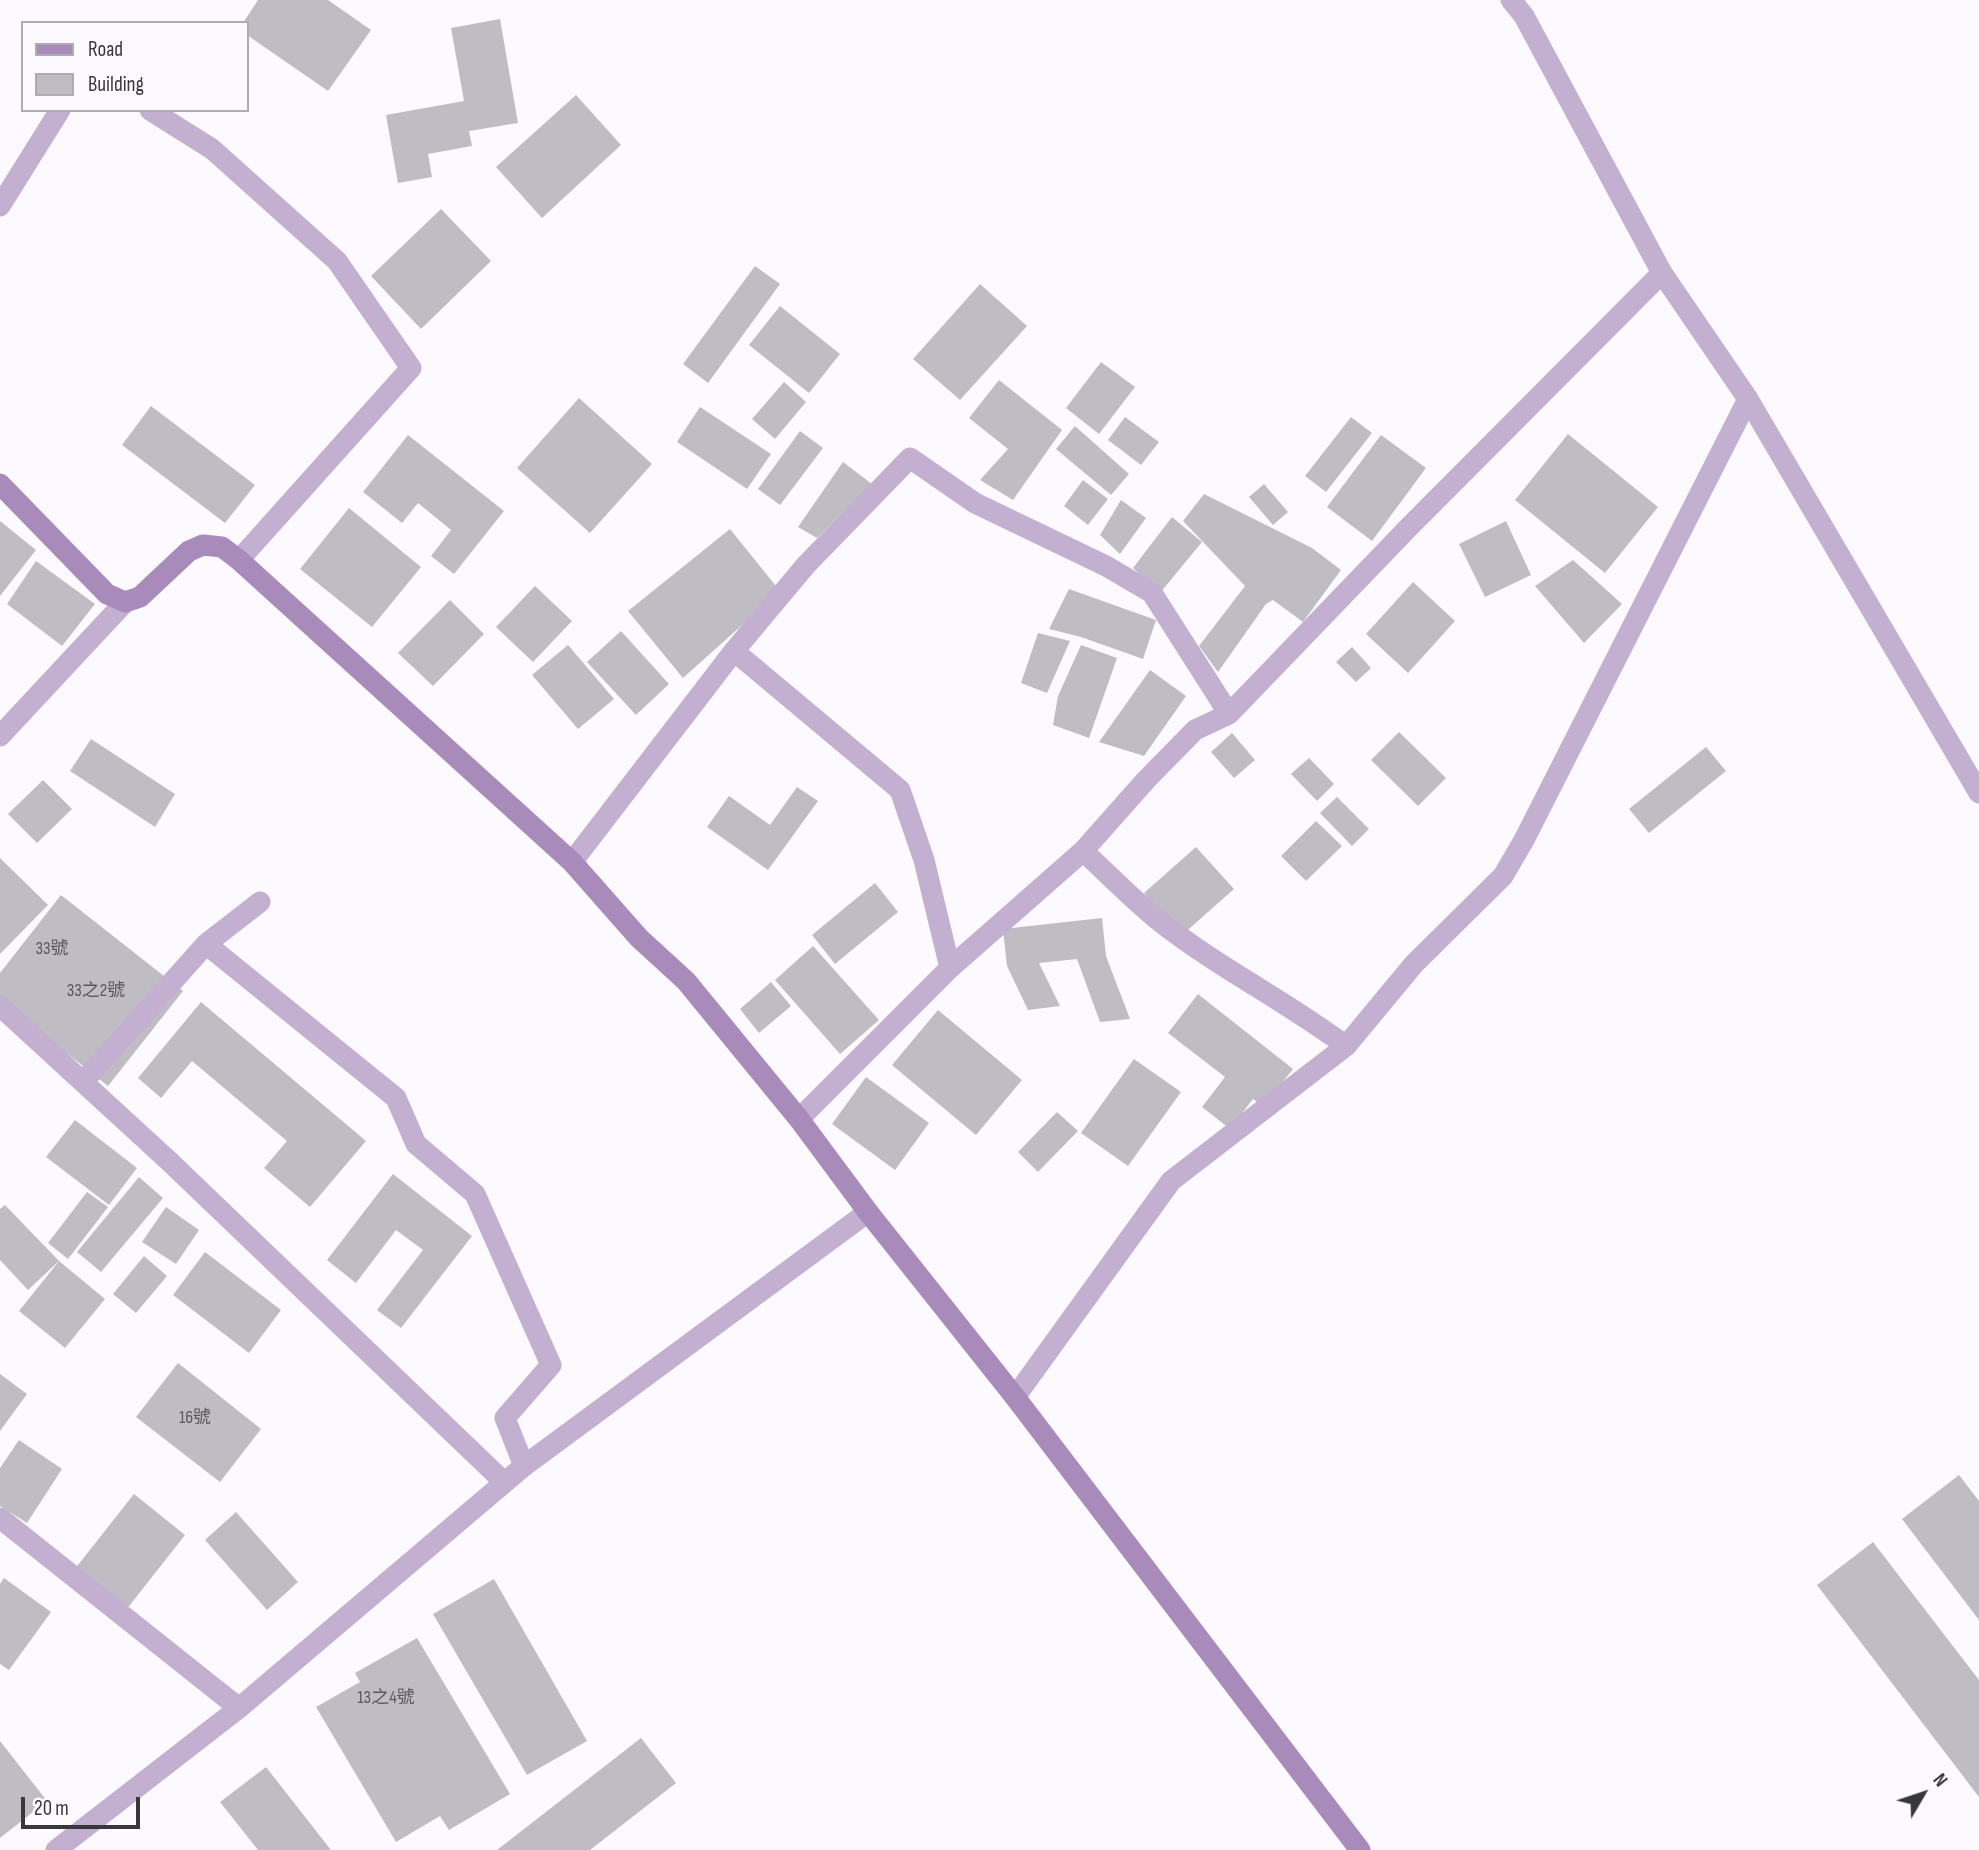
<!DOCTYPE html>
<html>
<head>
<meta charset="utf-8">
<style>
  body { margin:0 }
  #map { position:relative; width:1979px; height:1850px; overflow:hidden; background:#fcfafe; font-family:"Sofia Sans Condensed",sans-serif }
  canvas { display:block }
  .legend { position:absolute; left:21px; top:21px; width:228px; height:91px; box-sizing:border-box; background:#fcfafe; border:2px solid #aeacb0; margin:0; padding:9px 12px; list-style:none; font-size:21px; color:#38373a }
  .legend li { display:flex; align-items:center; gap:14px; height:35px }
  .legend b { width:35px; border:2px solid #aeacb0 }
  .north { position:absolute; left:1888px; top:1759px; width:70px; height:70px; -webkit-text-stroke:5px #fcfafe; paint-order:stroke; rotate:51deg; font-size:19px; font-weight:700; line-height:28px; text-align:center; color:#38373a }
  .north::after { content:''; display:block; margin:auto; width:24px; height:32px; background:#38373a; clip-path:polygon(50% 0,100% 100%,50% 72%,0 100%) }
  .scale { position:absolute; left:21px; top:1797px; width:119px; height:32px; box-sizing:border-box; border:4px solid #38373a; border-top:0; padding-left:9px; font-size:21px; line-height:24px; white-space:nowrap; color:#38373a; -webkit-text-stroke:5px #fcfafe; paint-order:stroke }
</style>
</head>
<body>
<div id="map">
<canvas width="1979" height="1850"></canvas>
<ul class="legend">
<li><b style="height:9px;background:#a88bbb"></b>Road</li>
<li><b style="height:19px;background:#c0bcc3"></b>Building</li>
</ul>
<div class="north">N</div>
<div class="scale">20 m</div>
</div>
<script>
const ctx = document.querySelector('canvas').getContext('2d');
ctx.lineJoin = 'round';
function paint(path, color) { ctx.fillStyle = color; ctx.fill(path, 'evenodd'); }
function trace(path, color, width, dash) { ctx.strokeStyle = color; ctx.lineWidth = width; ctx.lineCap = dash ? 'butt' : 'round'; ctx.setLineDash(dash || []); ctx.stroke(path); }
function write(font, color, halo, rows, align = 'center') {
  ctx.font = font + ' "Sofia Sans Condensed","Noto Sans TC",sans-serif'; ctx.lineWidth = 7; ctx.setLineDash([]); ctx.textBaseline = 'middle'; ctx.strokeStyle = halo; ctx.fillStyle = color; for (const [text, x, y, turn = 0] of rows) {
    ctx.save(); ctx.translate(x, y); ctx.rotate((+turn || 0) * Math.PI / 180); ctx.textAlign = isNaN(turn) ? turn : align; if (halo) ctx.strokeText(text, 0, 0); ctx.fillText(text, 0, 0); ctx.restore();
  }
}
paint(new Path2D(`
  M258,0H328L371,30L328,91L247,35V23H243Z
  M500,19L518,123L469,131L472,146L428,154L432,177L398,183L386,115L464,101L451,28Z
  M576,95L621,145L542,218L496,167Z
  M441,209L491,261L421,329L371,276Z
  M755,266L780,284L708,383L683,364Z
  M980,284L1027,326L960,400L913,359Z
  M780,306L840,354L809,393L749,345Z
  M1101,362L1135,387L1099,434L1066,408Z
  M999,380L1062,430L1013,500L980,480L1008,449L969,418Z
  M784,382L806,402L775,439L752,419Z
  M579,398L652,464L590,533L517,468Z
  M151,406L255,485L225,523L122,445Z
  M700,407L771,454L747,489L677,442Z
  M1125,417L1159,442L1141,465L1108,440Z
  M1351,417L1372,433L1326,492L1305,476Z
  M1075,426L1129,474L1111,495L1056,449Z
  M800,431L823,448L780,505L758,489Z
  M1568,434L1658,507L1605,573L1515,500Z
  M408,435L504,511L454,574L431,556L451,530L418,503L402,523L363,492Z
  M1381,435L1426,468L1372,541L1327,507Z
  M843,462L872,484L817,538L798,527Z
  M1083,480L1108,499L1088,525L1064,506Z
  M1264,484L1288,512L1273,525L1249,497Z
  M1204,494L1312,548L1341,570L1303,622L1273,600L1266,604L1218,672L1199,646L1245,586L1183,521Z
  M1121,500L1146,518L1120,554L1100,535Z
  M349,508L421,567L372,627L300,569Z
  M1172,517L1202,542L1160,593L1133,568Z
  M0,521L36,550L0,596Z
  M1506,521L1531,575L1485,597L1459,544Z
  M730,529L780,591L683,678L628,611Z
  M1573,560L1622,604L1584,643L1535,586Z
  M36,561L95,604L62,646L7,604Z
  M1413,582L1455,621L1408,673L1366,634Z
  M535,586L572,621L533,662L496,627Z
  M1069,589L1156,620L1143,659L1081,637L1049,629Z
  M450,600L484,634L433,686L398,653Z
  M621,631L669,684L636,715L587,662Z
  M1038,633L1070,641L1047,693L1021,683Z
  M568,645L614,699L578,729L532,675Z
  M1081,645L1117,658L1089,738L1053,725L1058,696Z
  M1352,647L1371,668L1356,682L1336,662Z
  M1150,670L1186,696L1144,756L1099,742Z
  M1399,732L1446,778L1418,806L1371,760Z
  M1232,733L1255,760L1234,778L1211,752Z
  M91,739L175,794L155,827L70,771Z
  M1706,747L1726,771L1649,833L1629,809Z
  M1309,758L1334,784L1317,801L1291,774Z
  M43,780L72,809L37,843L8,814Z
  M797,787L818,801L768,870L707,827L729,796L770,825Z
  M1337,797L1369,829L1352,846L1320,813Z
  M1316,821L1342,846L1306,881L1281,856Z
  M1196,847L1234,889L1181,936L1144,893Z
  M0,858L48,905L0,954Z
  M875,883L898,912L835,964L812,935Z
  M61,895L183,991L108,1086L0,1000V973Z
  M1102,918L1106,956L1130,1019L1100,1022L1077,959L1039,963L1060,1006L1028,1010L1007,966L1003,929Z
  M813,946L879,1020L840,1054L775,980Z
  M771,982L791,1006L759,1033L740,1009Z
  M1198,994L1293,1069L1263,1107L1253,1099L1230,1129L1202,1107L1225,1077L1168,1033Z
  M201,1002L366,1141L310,1207L264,1168L287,1141L192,1061L161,1098L138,1078Z
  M938,1010L1022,1080L976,1135L892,1065Z
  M1134,1059L1181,1092L1128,1166L1081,1133Z
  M866,1077L929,1123L895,1170L832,1124Z
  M1057,1112L1078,1131L1038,1172L1018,1152Z
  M75,1120L137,1168L109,1205L46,1157Z
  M393,1174L472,1236L401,1328L377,1310L423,1250L396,1230L356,1283L327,1260Z
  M139,1177L163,1198L101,1272L77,1252Z
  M87,1192L108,1207L68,1259L48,1243Z
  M5,1205L59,1261L28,1290L0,1260V1209Z
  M166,1207L199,1230L176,1264L142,1242Z
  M205,1252L281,1310L249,1353L173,1295Z
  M144,1256L167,1276L136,1313L113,1294Z
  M59,1261L105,1299L65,1348L19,1311Z
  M178,1363L261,1429L220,1482L136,1417Z
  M0,1374L27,1394L0,1431Z
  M19,1440L62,1469L27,1523L0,1506V1468Z
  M1959,1475L1979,1501V1620L1902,1519Z
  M134,1494L185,1535L126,1610L74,1570Z
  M236,1512L298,1582L267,1610L205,1540Z
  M1873,1542L1979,1680V1797L1817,1585Z
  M4,1578L51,1612L9,1670L0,1664V1584Z
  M494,1579L587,1741L527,1775L433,1614Z
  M417,1638L510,1794L449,1830L440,1816L396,1842L316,1707L360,1682L355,1673Z
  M641,1738L676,1783L590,1850H497Z
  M0,1741L47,1801L0,1838Z
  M266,1767L331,1850H258L220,1802Z`), '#c0bcc3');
trace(new Path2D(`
  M1511,0L1524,16L1662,273L1748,399L1979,793
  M150,110L212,149L337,261L411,368L239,560
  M0,206L60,110
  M734,651L900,790L924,860L950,968
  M0,736L125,602
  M1083,851C1108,874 1132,899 1158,920C1217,967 1286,1001 1346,1046
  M572,862L734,651L806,565L910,458L975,503L1106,566L1152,593L1229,714
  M206,944L396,1098L416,1144L475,1194L551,1365L505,1418L524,1466
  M0,1006L170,1162L504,1482
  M83,1082L206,944L260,902
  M799,1119L950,968L1083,851L1146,780L1195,730L1229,714L1410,526L1662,273
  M1015,1397L1171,1181L1346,1046L1414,964L1503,876L1524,840L1748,399`), '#c3b0d1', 21);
trace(new Path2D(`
  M0,1518L239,1708
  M56,1850L239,1708L524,1466L868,1212`), '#c3b0d1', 21);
trace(new Path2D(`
  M0,484L107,594L125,602L140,597L189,551L203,545L222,547L239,560L572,862L639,938L686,981L799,1119L868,1212L1015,1397L1360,1850`), '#a88bbb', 21);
write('18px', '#5a585c', null, [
  ["33號",52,949],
  ["33之2號",96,991],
  ["16號",195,1418],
  ["13之4號",386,1698]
]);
</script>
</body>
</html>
